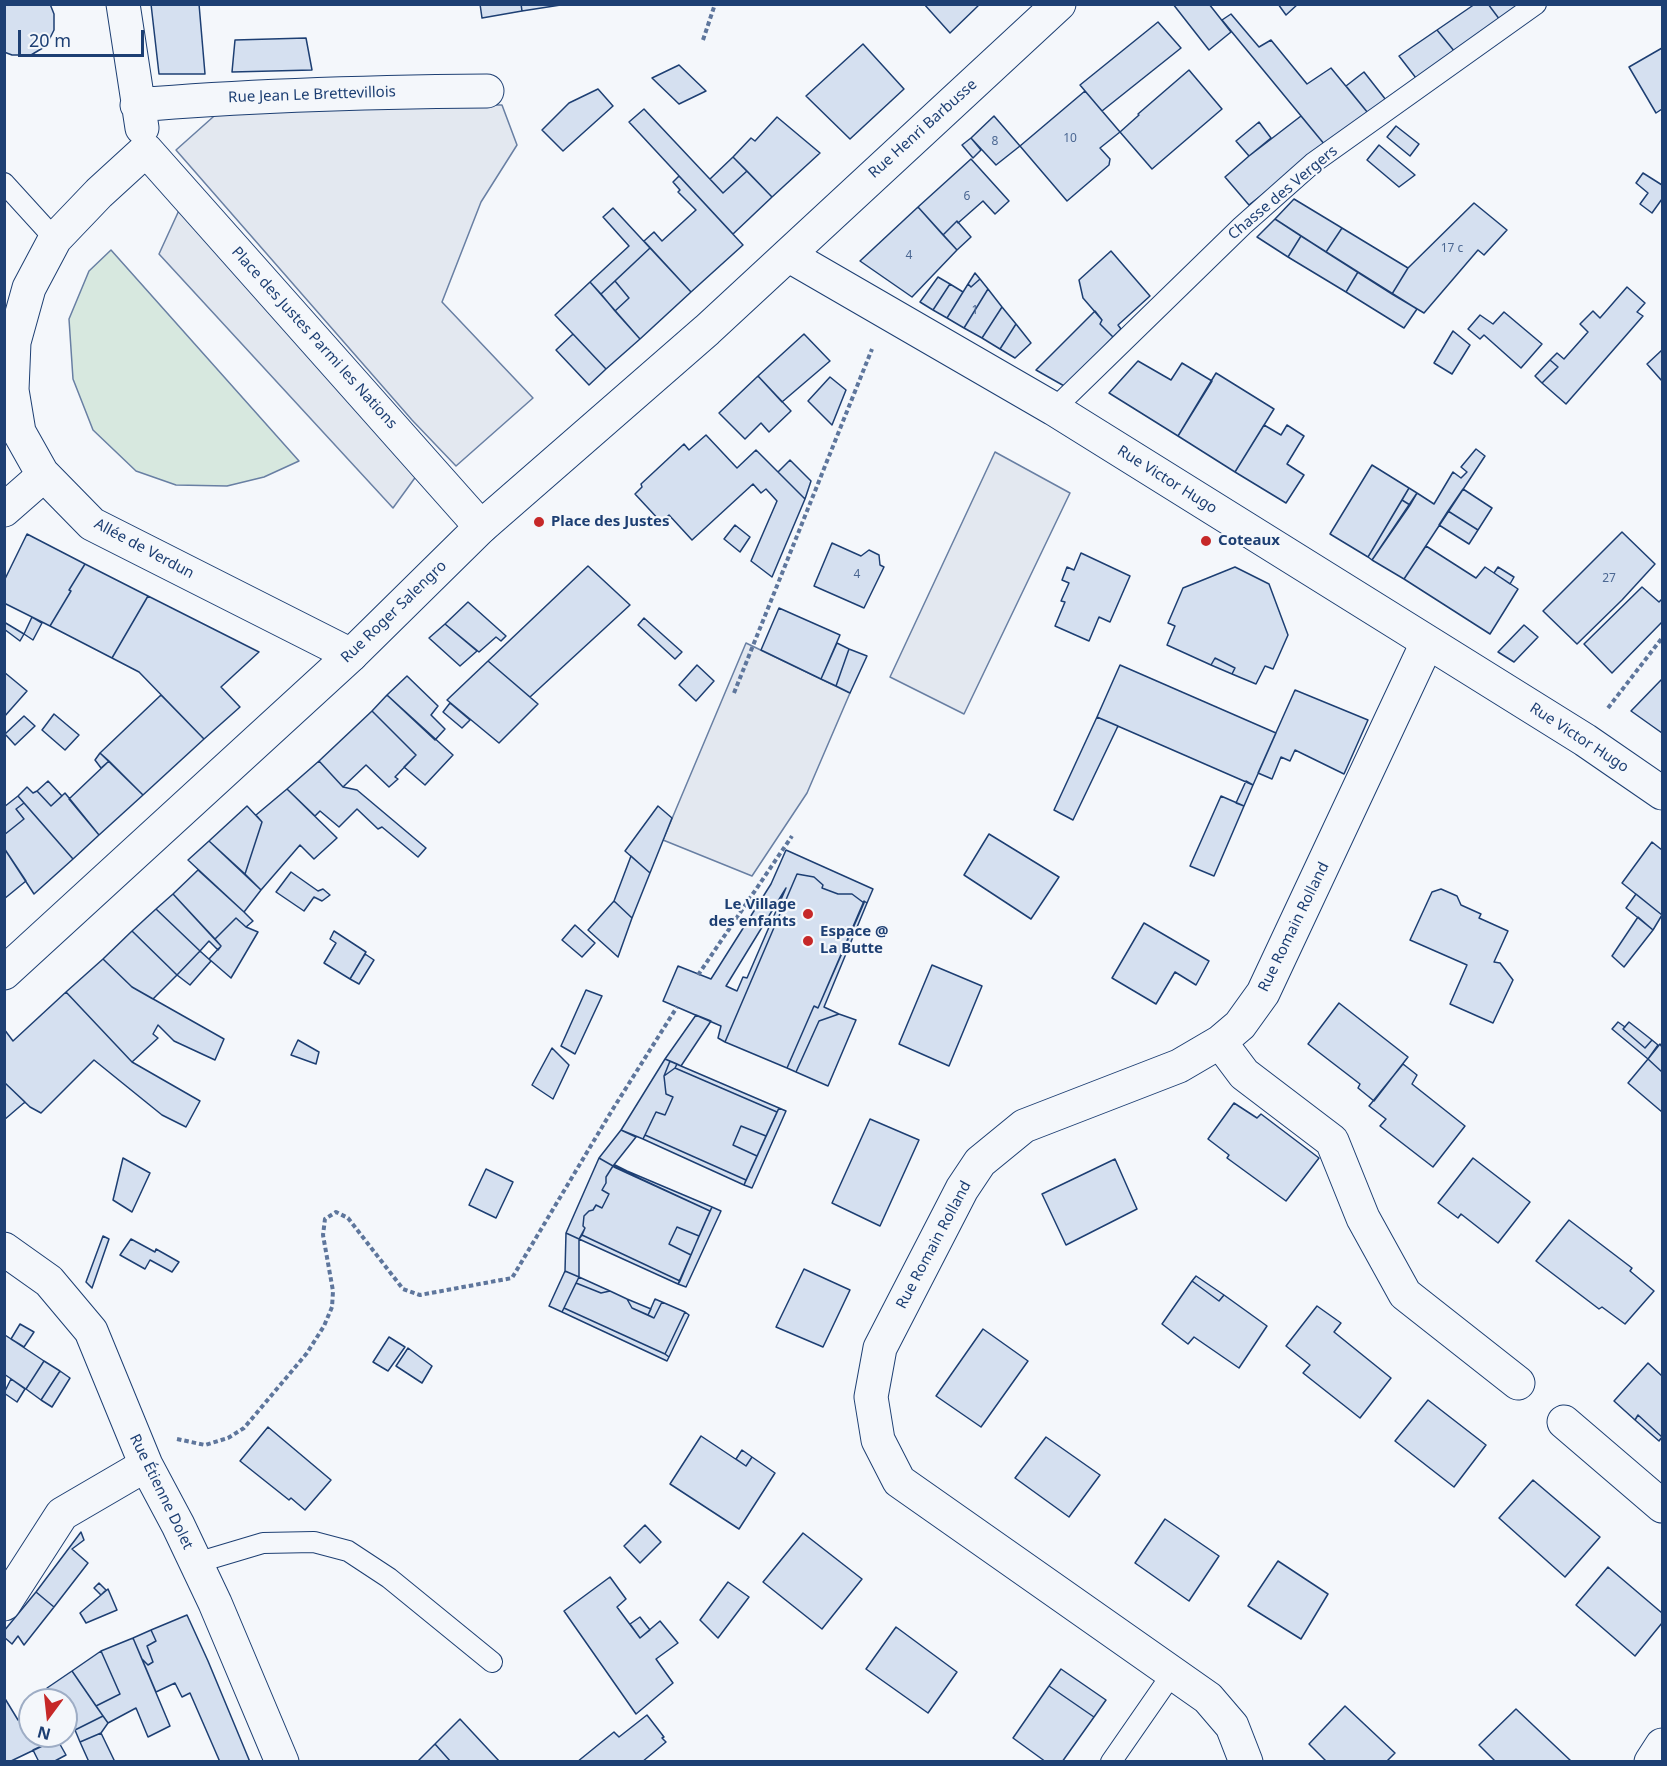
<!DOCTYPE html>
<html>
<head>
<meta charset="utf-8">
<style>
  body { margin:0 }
  #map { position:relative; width:1667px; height:1766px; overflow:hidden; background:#f4f7fb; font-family:"Noto Sans",sans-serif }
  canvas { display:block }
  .frame { position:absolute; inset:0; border:6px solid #1d3f73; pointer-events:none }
  .north { position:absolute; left:18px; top:1688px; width:60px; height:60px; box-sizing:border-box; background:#f4f7fb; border:2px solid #9eadc5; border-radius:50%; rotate:195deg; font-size:16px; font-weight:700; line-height:24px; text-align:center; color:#1d3f73 }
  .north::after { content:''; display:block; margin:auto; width:21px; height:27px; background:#c62828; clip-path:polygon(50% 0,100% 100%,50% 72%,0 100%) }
  .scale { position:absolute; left:18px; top:30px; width:126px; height:27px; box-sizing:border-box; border:3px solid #1d3f73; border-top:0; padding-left:8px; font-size:18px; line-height:21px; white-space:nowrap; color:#1d3f73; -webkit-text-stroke:4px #f4f7fb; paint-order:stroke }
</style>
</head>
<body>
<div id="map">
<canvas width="1667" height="1766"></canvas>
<div class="frame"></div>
<div class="north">N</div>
<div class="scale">20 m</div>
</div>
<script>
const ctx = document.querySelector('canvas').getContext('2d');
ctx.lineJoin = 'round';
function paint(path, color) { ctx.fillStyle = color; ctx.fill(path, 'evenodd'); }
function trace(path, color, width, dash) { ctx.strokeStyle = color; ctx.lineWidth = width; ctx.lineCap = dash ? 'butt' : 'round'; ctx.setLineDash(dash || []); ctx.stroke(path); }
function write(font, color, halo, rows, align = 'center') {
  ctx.font = font + ' "Noto Sans",sans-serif'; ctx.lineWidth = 4.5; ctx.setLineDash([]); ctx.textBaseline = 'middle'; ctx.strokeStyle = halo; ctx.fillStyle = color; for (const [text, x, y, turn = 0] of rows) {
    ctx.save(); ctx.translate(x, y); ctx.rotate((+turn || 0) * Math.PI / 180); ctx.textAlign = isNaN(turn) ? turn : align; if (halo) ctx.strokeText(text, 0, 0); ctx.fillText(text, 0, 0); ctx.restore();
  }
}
const green = new Path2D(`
  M111,250L299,461L264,477L227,486L176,485L136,471L93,430L73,379L69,319L89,271Z`);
paint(green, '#d7e8df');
trace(green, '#687fa3', 1.5);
const parking = new Path2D(`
  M354,104L502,105L517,145L481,202L442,302L533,398L456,466L412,420L176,150L222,109Z
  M186,195L425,464L393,508L159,254Z
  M995,452L1070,493L964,714L890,677Z
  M746,643L850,693L807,793L752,876L663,840Z`);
paint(parking, '#e3e8f0');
trace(parking, '#687fa3', 1.5);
const building = new Path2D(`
  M4,4H50L54,14V30L46,46L31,55H12L4,52Z
  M151,4H199L205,74H159Z
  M480,4H521L522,11L482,18Z
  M521,4H567L522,11Z
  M924,4H980L950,33Z
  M1173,4H1209L1231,32L1209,50Z
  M1278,4H1298L1286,15Z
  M1475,4H1488L1500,20L1455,52L1437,30Z
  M1488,4H1521L1500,20Z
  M1231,14L1259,47L1271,40L1307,84L1331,68L1368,113L1325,145L1222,20Z
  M1158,22L1181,48L1102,111L1080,85Z
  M1437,30L1455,52L1416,78L1399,56Z
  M306,38L312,70L232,72L235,40Z
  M863,44L904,89L850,139L806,96Z
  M1662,48V109L1656,113L1629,67Z
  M679,65L706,91L679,104L652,78Z
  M1189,70L1222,109L1152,169L1120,132L1139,115L1138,114Z
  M1364,72L1386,100L1368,113L1346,86Z
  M598,89L613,106L563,151L542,130L569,103Z
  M1085,91L1120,132L1100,148L1110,159L1109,165L1067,201L1020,146Z
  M644,109L723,193L747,171L772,197L733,234L629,122Z
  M994,116L1020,146L996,165L971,138Z
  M1301,116L1325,145L1249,205L1225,177L1249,156Z
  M777,117L820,153L772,197L733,157L751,138L755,141Z
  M1259,122L1271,138L1249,156L1236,141Z
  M1396,126L1419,144L1410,156L1387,137Z
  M971,138L981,150L973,158L962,145Z
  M1379,145L1415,175L1399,187L1367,160Z
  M733,157L747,171L723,193L710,179Z
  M971,159L1009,201L995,214L983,201L958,223L957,221L943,235L918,207Z
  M1643,173L1662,185V199L1652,213L1640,204L1648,193L1636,183Z
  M679,176L743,245L691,292L644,241L654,232L662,241L696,210L678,192L680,190L673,182Z
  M1294,199L1342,228L1326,252L1275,219Z
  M1474,203L1507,230L1484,255L1478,250L1424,313L1392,294L1408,268Z
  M918,207L957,250L912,297L860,261Z
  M613,208L650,248L601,294L590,282L629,246L603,217Z
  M1275,219L1301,236L1288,257L1257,237Z
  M957,221L971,237L957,250L943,235Z
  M1342,228L1408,268L1392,294L1326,252Z
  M1301,236L1358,272L1346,292L1288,257Z
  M650,248L691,292L640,339L615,311L629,298L615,281Z
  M1111,251L1150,296L1118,325L1121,329L1113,337L1100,324L1102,320L1083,298L1079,280Z
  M1358,272L1417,309L1404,328L1346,292Z
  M975,273L980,279L971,287L968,284Z
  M938,277L950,284L933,310L920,302Z
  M980,279L988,289L964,328L947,318L968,284L971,287Z
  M615,281L629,298L615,311L601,294Z
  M590,282L640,339L606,369L555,315Z
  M950,284L963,292L947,318L933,310Z
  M1627,287L1645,303L1637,312L1643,316L1566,404L1542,383L1558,367L1550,360L1557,353L1564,359L1588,332L1580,324L1593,311L1600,318Z
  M988,289L1002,307L982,338L964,328Z
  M1002,307L1016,324L1000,349L982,338Z
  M1095,311L1102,320L1100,324L1113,337L1066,387L1036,370Z
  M1504,312L1542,344L1521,368L1484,335L1480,339L1468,329L1480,315L1493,324Z
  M1016,324L1031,343L1015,358L1000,349Z
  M1453,331L1470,345L1452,374L1434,363Z
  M573,334L606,369L589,385L556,350Z
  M804,334L830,361L782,402L758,376Z
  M1662,350V381L1647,364Z
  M1550,360L1558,367L1542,383L1535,376Z
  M1138,361L1171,380L1182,363L1212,381L1178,436L1109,393Z
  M1216,373L1274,409L1235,472L1178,436Z
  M758,376L791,411L769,432L761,423L745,439L719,413Z
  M830,377L846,390L832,425L808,401Z
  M1264,425L1281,435L1287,425L1304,436L1287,464L1304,475L1286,503L1235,472Z
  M706,435L737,468L756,450L805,499L772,577L751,561L777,501L766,489L761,493L753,484L692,540L669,515L661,522L635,494L642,487L641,484L684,444L689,450Z
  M1476,449L1485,456L1404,579L1372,560L1417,493L1434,504L1453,472L1461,478L1467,472L1461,467Z
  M790,460L811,481L805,499L778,472Z
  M1372,465L1409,488L1368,557L1330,534Z
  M1409,488L1417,493L1410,505L1402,500Z
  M1463,489L1492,508L1478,530L1448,511Z
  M1402,500L1410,505L1372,560L1368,557Z
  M1448,511L1478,530L1469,544L1439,525Z
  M735,525L750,537L740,552L724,539Z
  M1622,532L1655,564L1622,600L1577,644L1543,611Z
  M27,534L85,564L69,590L71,591L50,626L4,603V581Z
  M832,543L861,556L869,550L879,555L880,565L884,567L864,608L814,586Z
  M1426,546L1476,578L1485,567L1518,589L1490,634L1404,579Z
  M1081,553L1130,576L1110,622L1099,617L1089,641L1055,626L1065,602L1061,601L1069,583L1062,580L1067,567L1074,570Z
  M85,564L148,596L112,658L50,626L71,591L69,590Z
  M588,566L630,605L530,697L488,661Z
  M1235,567L1269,584L1288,635L1273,669L1265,666L1256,684L1232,674L1235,668L1215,658L1211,665L1167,645L1175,626L1168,623L1183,588Z
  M1498,567L1514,577L1510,584L1494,573Z
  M1642,587L1659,602L1662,599V622L1612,673L1584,644Z
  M148,596L259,652L221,687L240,707L204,739L139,672L112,658Z
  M468,602L506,636L501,641L496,637L479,652L445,624Z
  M779,608L840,635L821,679L761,650Z
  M32,617L42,623L33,640L24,634Z
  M644,618L682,652L675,659L638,625Z
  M4,622L24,634L20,641L4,629Z
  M445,624L477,651L460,666L429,638Z
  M1524,625L1538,637L1514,662L1498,652Z
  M837,643L849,649L836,686L821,679Z
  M849,649L867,656L850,693L836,686Z
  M1215,658L1235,668L1232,674L1211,665Z
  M488,661L538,704L499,743L447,700Z
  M697,665L714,681L696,701L679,685Z
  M1120,665L1276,733L1253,785L1097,717Z
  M4,672L27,691L4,717Z
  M407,676L438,706L431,715L445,729L435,740L387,695Z
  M1662,679V733L1631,711Z
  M1295,690L1368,720L1344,774L1295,750L1290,761L1281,757L1272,779L1258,773Z
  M161,695L204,739L143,795L100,753Z
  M387,695L453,755L425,785L404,767L416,755L372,711Z
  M450,703L470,720L462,728L443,712Z
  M372,711L416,755L395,777L398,779L389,787L366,765L343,787L319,761Z
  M54,714L79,735L65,750L42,730Z
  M24,716L35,726L15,745L5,734Z
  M1097,717L1118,726L1073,820L1054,810Z
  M100,753L109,761L101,768L95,760Z
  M109,761L143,795L99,835L69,799Z
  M319,761L343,787L357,790L426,848L418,857L382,827L378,829L357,809L339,827L320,811L315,816L287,789Z
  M48,781L62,796L51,806L37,791Z
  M1246,781L1253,785L1244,806L1236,803Z
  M27,787L33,793L37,791L51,806L65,793L99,835L73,859L18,796Z
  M287,789L337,838L314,859L300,845L261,890L245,874L262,822L256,815Z
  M18,796L24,803L16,809L24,819L4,835V807Z
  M1221,796L1244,806L1214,876L1190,866Z
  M24,803L73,859L34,894L4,848V835L24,819L16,809Z
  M247,806L262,822L245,874L209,841Z
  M658,806L672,818L650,873L625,851Z
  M989,834L1059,877L1031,919L964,875Z
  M209,841L261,890L244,912L188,860Z
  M1652,842L1662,850V915L1622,883Z
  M4,848L26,881L4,899Z
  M786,850L873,889L867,903L864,901V903L852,894H838L822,888L823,885L814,877L797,874L725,1042L718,1038L721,1026L663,1001L678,966L711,979L771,884ZM786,888L747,978L743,977L737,991L726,986Z
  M631,856L650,873L632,918L614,901Z
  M198,870L244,912L253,921L246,927L236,918L215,939L173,894Z
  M291,872L318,891L323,889L330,895L322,901L314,897L304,911L276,892Z
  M797,874L814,877L823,885L822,888L838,894H852L864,903L818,1008L814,1006L787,1068L725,1042Z
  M1441,889L1457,896L1461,905L1481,914L1479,918L1508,931L1494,962L1500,963L1513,980L1493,1023L1450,1004L1467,965L1410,940L1432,892Z
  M173,894L221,946L218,950L209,941L200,951L156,909Z
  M1636,894L1662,915L1653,930L1626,908Z
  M614,901L632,918L618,957L588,930Z
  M864,901L867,903L824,1007L839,1014L819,1021L796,1072L787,1068L814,1006L818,1008Z
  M156,909L200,951L177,975L132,931Z
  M1638,917L1653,930L1624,967L1612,956Z
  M236,918L246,927L258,932L231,978L209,959L221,946L215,939Z
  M1144,923L1209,961L1196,985L1175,972L1156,1004L1112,978Z
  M575,925L595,943L582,957L562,940Z
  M132,931L177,975L153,999L132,987L103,959Z
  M334,931L366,952L350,979L324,963L336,943L330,939Z
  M200,951L211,961L190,985L177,975Z
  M365,954L374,960L359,984L350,979Z
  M103,959L132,987L224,1039L215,1060L174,1041L158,1025L153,1034L158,1038L132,1062L66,992Z
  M932,965L982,986L949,1066L899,1044Z
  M586,990L602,996L575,1054L561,1046Z
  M66,992L132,1062L200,1101L186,1127L162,1115L94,1060L41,1113L30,1107L4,1082V1029L13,1041Z
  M1339,1003L1408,1057L1374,1101L1358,1088L1360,1084L1308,1044Z
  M839,1014L856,1020L828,1086L796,1072L819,1021Z
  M696,1015L711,1021L681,1066L665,1059Z
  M1618,1022L1625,1027L1623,1029L1645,1048L1652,1040L1658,1045L1648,1059L1612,1029Z
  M1629,1022L1652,1040L1645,1048L1623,1029Z
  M298,1040L319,1052L316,1064L291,1055Z
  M1660,1044L1662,1047V1072L1648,1059Z
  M552,1048L569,1065L553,1099L532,1085Z
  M665,1059L670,1061L664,1076L666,1094L673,1097L665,1115L656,1112L643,1139L621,1130Z
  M1648,1059L1662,1072V1112L1628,1083Z
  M670,1061L677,1064L675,1068L664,1076Z
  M677,1064L681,1066L779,1108L777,1112L675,1068Z
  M1403,1064L1417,1075L1412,1084L1465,1126L1433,1167L1380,1126L1386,1119L1369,1106Z
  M675,1068L777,1112L766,1136L741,1126L733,1145L757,1156L746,1180L645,1135L656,1112L665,1115L673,1097L666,1094L664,1076Z
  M4,1082L25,1102L4,1120Z
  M1234,1103L1257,1118L1261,1114L1319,1158L1286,1201L1227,1158L1229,1155L1208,1139Z
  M779,1108L786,1111L752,1188L744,1185Z
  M870,1119L919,1140L880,1226L832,1203Z
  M741,1126L766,1136L757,1156L733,1145Z
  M621,1130L636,1137L613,1166L599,1158Z
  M645,1135L746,1180L744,1185L643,1139Z
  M123,1158L150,1173L132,1212L113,1200Z
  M599,1158L613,1166L606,1177V1183L602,1190L609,1194L602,1208L596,1205L593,1210L589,1211L584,1216L583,1226L585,1228L579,1239L566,1233Z
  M1473,1158L1530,1202L1498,1243L1461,1214L1458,1218L1438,1203Z
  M1115,1159L1137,1209L1066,1245L1042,1194Z
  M615,1165L627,1171L712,1207L710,1211L627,1173L614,1167Z
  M613,1166L710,1211L699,1236L677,1227L669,1244L691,1255L680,1281L582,1235L585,1228L583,1226L584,1216L589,1211L593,1210L596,1205L602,1208L609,1194L602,1190L606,1183V1177Z
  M486,1169L513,1182L496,1218L469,1205Z
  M712,1207L721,1211L686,1287L678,1284Z
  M1569,1220L1632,1268L1630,1271L1654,1291L1625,1324L1602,1307L1599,1309L1536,1261Z
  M677,1227L699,1236L691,1255L669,1244Z
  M566,1233L579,1239V1277L565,1271Z
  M582,1235L680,1281L678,1284L579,1239Z
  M103,1236L109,1239L92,1288L86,1282Z
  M131,1239L155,1252L156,1249L179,1262L172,1272L150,1260L145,1269L120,1255Z
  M804,1269L850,1290L823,1347L776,1327Z
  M565,1271L579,1277L562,1312L549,1306Z
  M1196,1276L1224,1295L1219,1301L1192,1281Z
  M579,1277L610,1291L601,1293L576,1283Z
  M1192,1281L1219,1301L1224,1295L1267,1326L1239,1368L1194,1337L1188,1344L1162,1324Z
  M576,1283L601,1293L610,1291L627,1299L632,1308L654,1318L662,1302L685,1312L665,1354L564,1308Z
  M627,1299L651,1309L648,1315L632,1308Z
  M655,1299L662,1302L654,1318L648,1315Z
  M1317,1306L1341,1323L1334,1332L1391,1378L1360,1418L1303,1373L1310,1365L1286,1346Z
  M564,1308L665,1354L669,1357L667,1361L562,1312Z
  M685,1312L689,1315L669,1357L665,1354Z
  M20,1324L34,1332L24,1347L11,1339Z
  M983,1329L1028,1361L981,1427L936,1396Z
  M5,1335L44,1361L26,1389L4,1374Z
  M389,1337L405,1347L388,1371L373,1362Z
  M408,1348L432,1366L422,1383L396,1366Z
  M44,1361L60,1371L41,1400L26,1389Z
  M1648,1363L1662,1376V1437L1638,1415L1635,1420L1614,1401Z
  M60,1371L70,1378L52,1407L41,1400Z
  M11,1379L25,1389L17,1402L4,1393Z
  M1428,1400L1486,1445L1454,1487L1395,1441Z
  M1638,1415L1662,1437L1659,1441L1635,1420Z
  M268,1427L331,1480L305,1510L291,1498L289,1500L240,1461Z
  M701,1436L746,1466L752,1457L775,1473L739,1529L670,1484Z
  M1046,1437L1100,1475L1069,1517L1015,1478Z
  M742,1450L752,1457L746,1466L736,1459Z
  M1533,1480L1600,1537L1565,1577L1499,1518Z
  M1165,1519L1219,1556L1189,1601L1135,1563Z
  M645,1525L661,1542L640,1563L624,1546Z
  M81,1532L84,1540L72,1549L88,1563L54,1607L36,1592Z
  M803,1533L862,1579L822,1629L763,1582Z
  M1278,1561L1328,1594L1301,1639L1248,1606Z
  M1608,1567L1662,1613V1623L1635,1656L1576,1605Z
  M610,1577L626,1599L617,1607L640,1638L660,1621L678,1643L656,1659L673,1683L636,1714L564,1611Z
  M728,1582L749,1597L718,1638L700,1620Z
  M99,1583L106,1590L101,1595L94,1588Z
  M108,1589L117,1610L86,1623L80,1613Z
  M36,1592L54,1607L24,1645L18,1636L12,1644L4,1637V1631Z
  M187,1615L208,1661L250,1762H220L190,1693L182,1697L175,1683L156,1692L142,1659L148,1665L153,1662L147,1646L156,1641L151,1630Z
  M640,1617L650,1630L640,1638L630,1624Z
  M896,1627L957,1672L928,1713L866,1669Z
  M151,1630L156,1641L147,1646L153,1662L148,1665L142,1659L133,1638Z
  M133,1638L170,1726L148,1737L136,1708L108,1723L96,1706L120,1694L101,1651Z
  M101,1651L120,1694L96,1706L72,1671Z
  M1061,1669L1106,1700L1094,1717L1049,1686Z
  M72,1671L103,1716L75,1730L66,1717V1700H44L43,1698L50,1693L47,1688Z
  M1049,1686L1094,1717L1062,1762H1046L1013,1738Z
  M4,1697L18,1720L30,1713V1736H55L57,1739L9,1762H4Z
  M1345,1706L1395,1753L1386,1762H1327L1309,1744Z
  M1516,1709L1571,1761L1496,1762L1479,1745Z
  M647,1715L664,1737L662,1738L666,1742L642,1762H577L614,1732L619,1737Z
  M103,1716L108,1723L101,1733L80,1742L75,1730Z
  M460,1719L500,1762H451L435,1744Z
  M101,1733L115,1762H89L80,1742Z
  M57,1739L66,1755L53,1762H39L33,1750Z
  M435,1744L451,1762H417Z`);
paint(building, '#d5e0f0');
trace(building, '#1d3f73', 1.5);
const service = new Path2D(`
  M4,183L55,239
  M1054,409L1242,226L1313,163L1536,4
  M196,1563L263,1543L314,1542L348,1551L389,1578L492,1662
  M1111,1762L1172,1674`);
const minor = new Path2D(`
  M123,4L142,128
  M137,105C254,95 370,92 487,91
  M146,150L99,193L55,239L29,288L14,342L12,390L19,432L42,473L92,524L351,655
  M146,150L481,527
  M4,510L44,475
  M1220,1042L1244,1074L1332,1141L1363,1218L1405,1294L1518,1383
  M4,1249L49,1281L91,1331L146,1465L178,1525L215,1603L282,1762
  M1564,1422L1662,1506
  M4,1604L62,1514L146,1465
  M1246,1762L1232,1726L1208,1698L899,1481L878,1440L871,1397L880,1348L962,1189L980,1162L1024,1126L1179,1066L1220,1042L1240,1025L1263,993L1427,643
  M1651,1762L1662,1745`);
const secondary = new Path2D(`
  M788,255L1054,409L1585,740L1662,793
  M4,973L351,655L481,527L707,330L1059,4`);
trace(service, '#1d3f73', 22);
trace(minor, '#1d3f73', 35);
trace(secondary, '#1d3f73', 35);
trace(new Path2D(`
  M703,40L715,4
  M734,693L872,349
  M1608,708L1662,638
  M698,975L792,836
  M177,1439L205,1445L228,1438L244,1428L307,1353L324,1326L332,1307L333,1291L323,1235L325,1219L336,1212L348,1218L403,1289L420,1295L512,1278L611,1112L677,1007`), '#5e769c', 4, [4.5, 3]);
trace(service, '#f4f7fb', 20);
trace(minor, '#f4f7fb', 33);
trace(secondary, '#f4f7fb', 33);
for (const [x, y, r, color] of [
  [539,522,6,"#c62828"],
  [1206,541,6,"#c62828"],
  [808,914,6,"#c62828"],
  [808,941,6,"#c62828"]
]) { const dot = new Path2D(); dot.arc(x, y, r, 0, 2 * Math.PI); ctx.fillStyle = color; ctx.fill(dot); trace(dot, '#f4f7fb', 2); }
write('12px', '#4b6792', null, [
  ["10",1070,139],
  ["8",995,142],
  ["6",967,197],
  ["17 c",1452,249],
  ["4",909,256],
  ["1",975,311],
  ["4",857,575],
  ["27",1609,579]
]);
write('15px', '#1d3f73', '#f4f7fb', [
  ["Rue Jean Le Brettevillois",312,95,-2],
  ["Rue Henri Barbusse",923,129,-42],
  ["Chasse des Vergers",1283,193,-40],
  ["Place des Justes Parmi les Nations",314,338,48],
  ["Rue Victor Hugo",1167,480,32],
  ["Allée de Verdun",144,549,28],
  ["Rue Roger Salengro",394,612,-44],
  ["Rue Victor Hugo",1579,738,33],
  ["Rue Romain Rolland",1294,927,-64],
  ["Rue Romain Rolland",934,1245,-62],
  ["Rue Étienne Dolet",161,1492,64]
]);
write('bold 15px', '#1d3f73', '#f4f7fb', [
  ["Place des Justes",551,522],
  ["Coteaux",1218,541],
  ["Le Village",796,905,"right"],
  ["des enfants",796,922,"right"],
  ["Espace @",820,932],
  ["La Butte",820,949]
], 'left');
</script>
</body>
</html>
